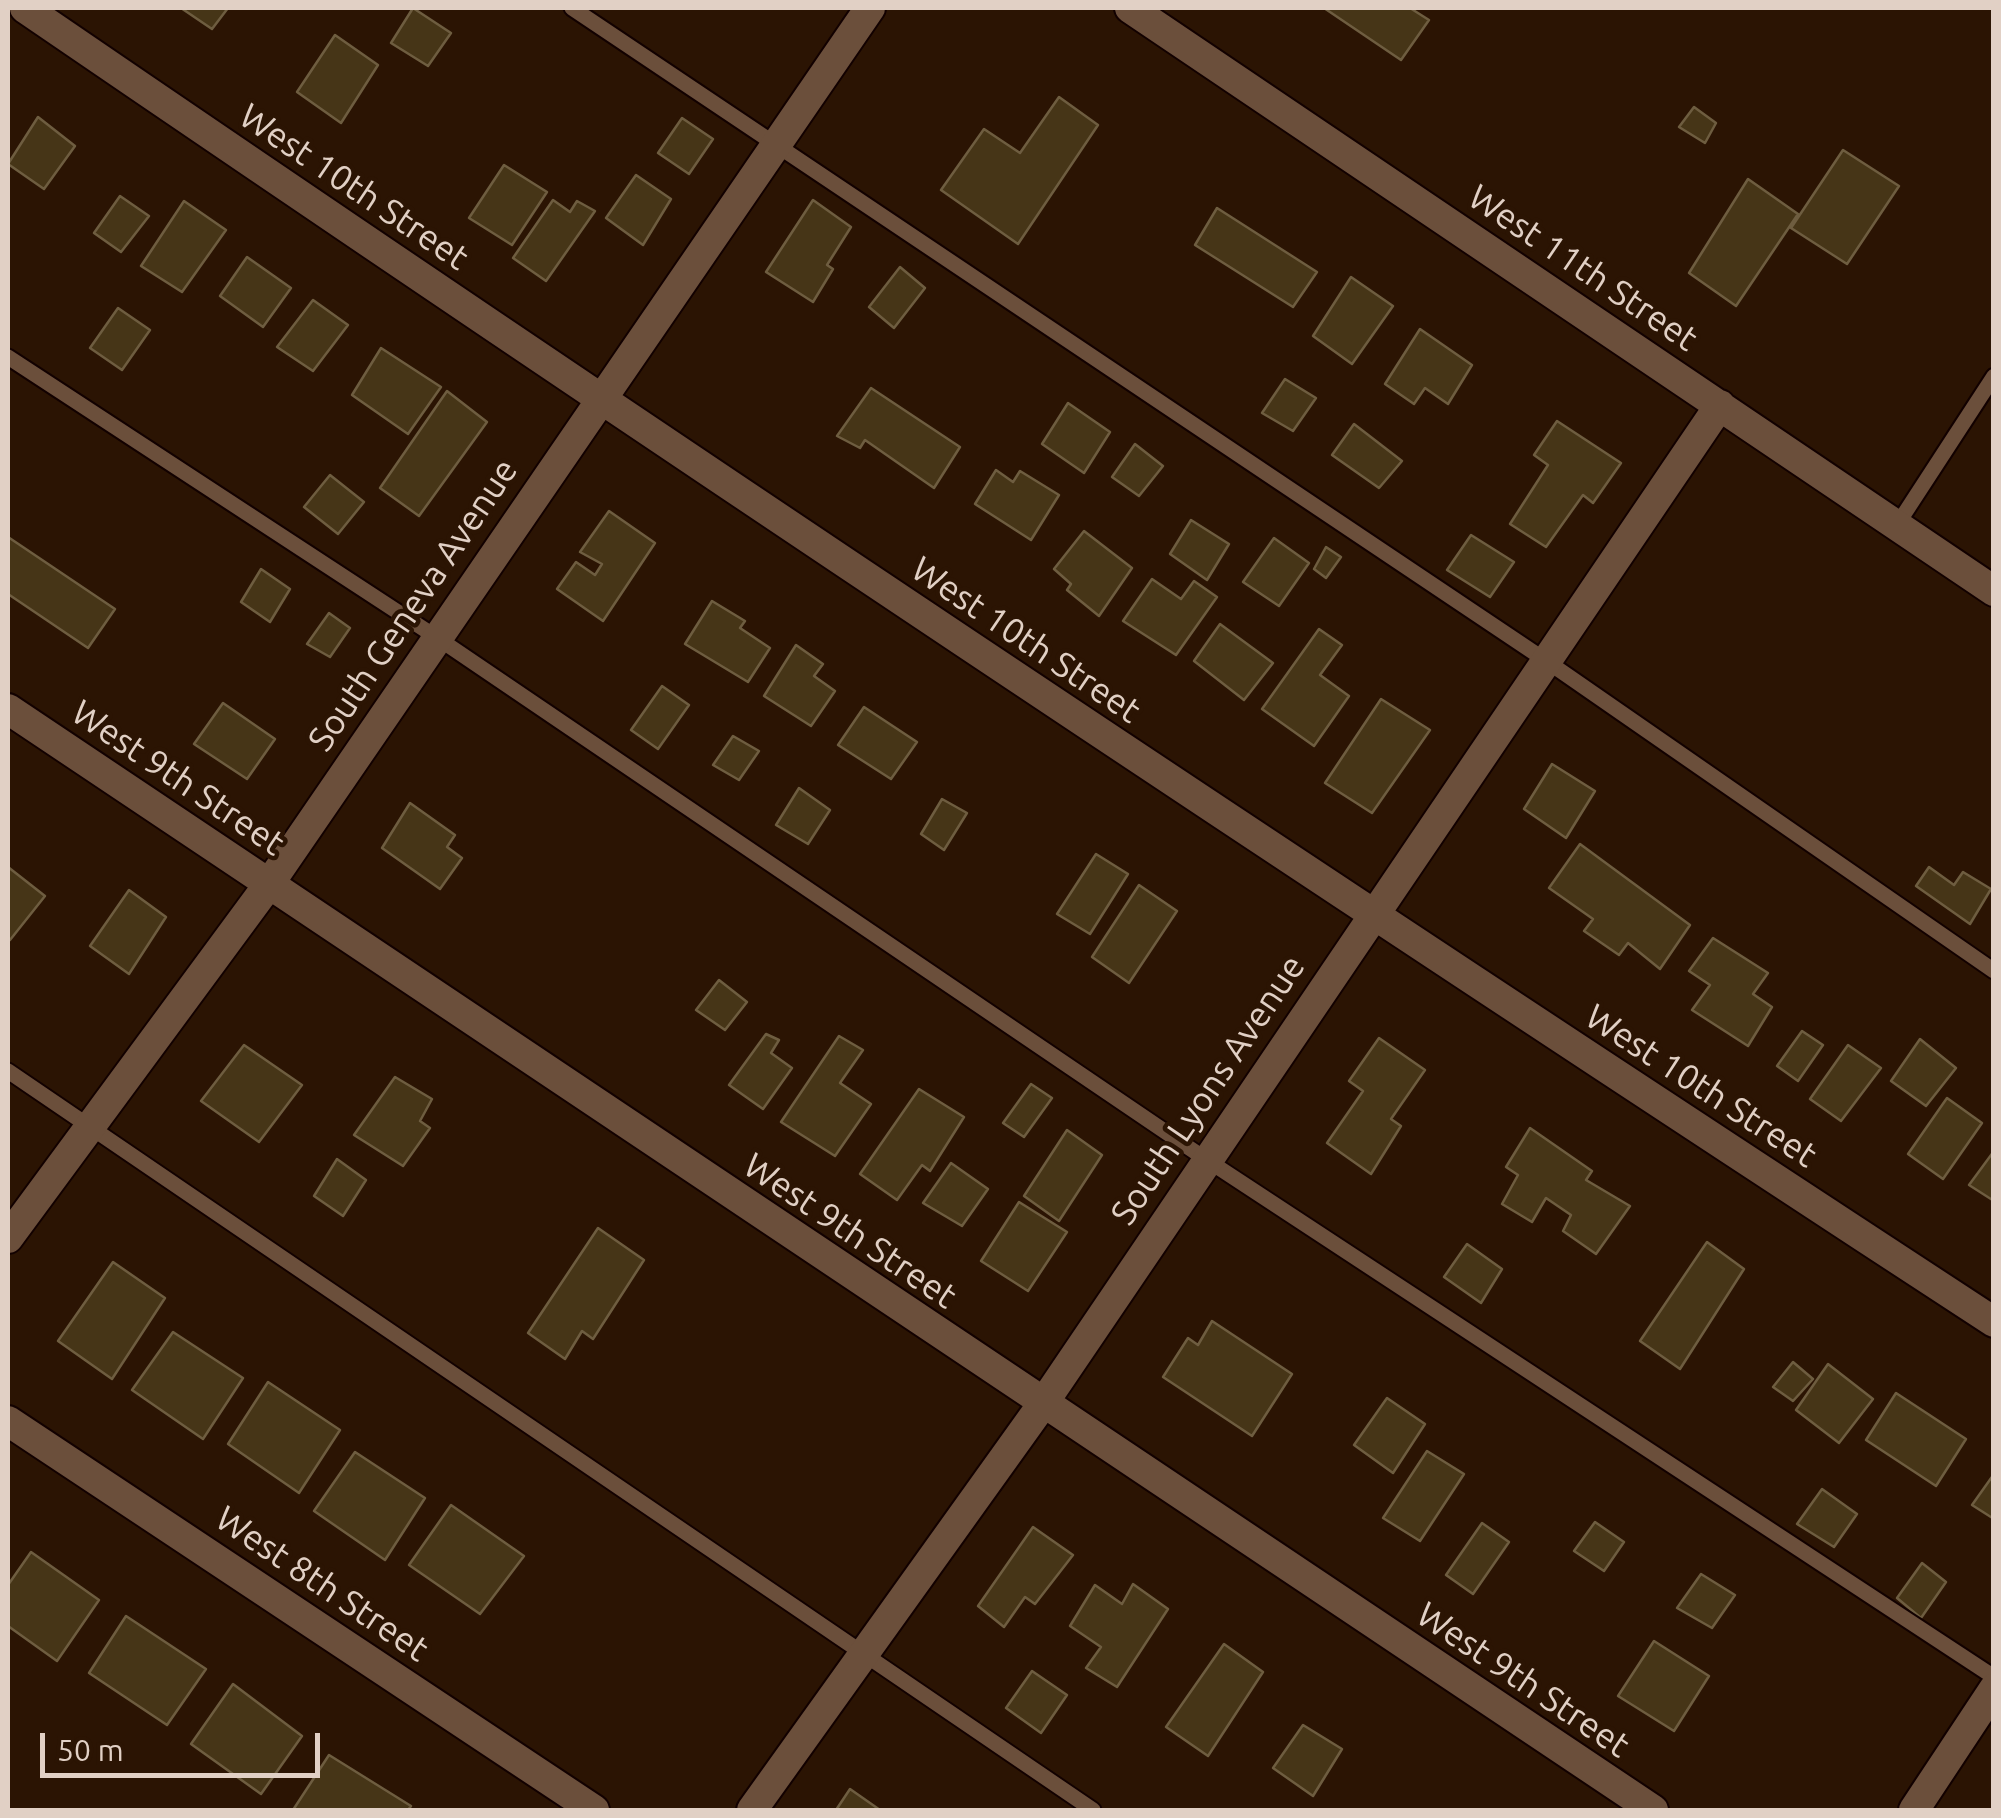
<!DOCTYPE html>
<html>
<head>
<meta charset="utf-8">
<style>
  body { margin:0 }
  #map { position:relative; width:2001px; height:1818px; overflow:hidden; background:#2b1403; font-family:Ubuntu,sans-serif }
  canvas { display:block }
  .frame { position:absolute; inset:0; border:10px solid #e1d0c5; pointer-events:none }
  .scale { position:absolute; left:40px; top:1733px; width:280px; height:45px; box-sizing:border-box; border:5px solid #e1d0c5; border-top:0; padding-left:12px; font-size:30px; line-height:35px; white-space:nowrap; color:#e1d0c5; -webkit-text-stroke:8px #2b1403; paint-order:stroke }
</style>
</head>
<body>
<div id="map">
<canvas width="2001" height="1818"></canvas>
<div class="frame"></div>
<div class="scale">50 m</div>
</div>
<script>
const ctx = document.querySelector('canvas').getContext('2d');
ctx.lineJoin = 'round';
function paint(path, color) { ctx.fillStyle = color; ctx.fill(path, 'evenodd'); }
function trace(path, color, width, dash) { ctx.strokeStyle = color; ctx.lineWidth = width; ctx.lineCap = dash ? 'butt' : 'round'; ctx.setLineDash(dash || []); ctx.stroke(path); }
function write(font, color, halo, rows, align = 'center') {
  ctx.font = font + ' Ubuntu,sans-serif'; ctx.lineWidth = 9; ctx.setLineDash([]); ctx.textBaseline = 'middle'; ctx.strokeStyle = halo; ctx.fillStyle = color; for (const [text, x, y, turn = 0] of rows) {
    ctx.save(); ctx.translate(x, y); ctx.rotate((+turn || 0) * Math.PI / 180); ctx.textAlign = isNaN(turn) ? turn : align; if (halo) ctx.strokeText(text, 0, 0); ctx.fillText(text, 0, 0); ctx.restore();
  }
}
const building = new Path2D(`
  M181,8H228L212,29Z
  M413,8L451,33L428,66L391,43Z
  M1324,8H1410L1429,20L1401,60Z
  M335,35L378,65L341,123L297,92Z
  M1059,97L1098,125L1018,244L941,190L984,129L1020,153Z
  M1694,107L1716,123L1705,143L1679,127Z
  M38,117L75,146L44,189L8,164Z
  M682,118L713,139L689,174L658,153Z
  M1843,150L1899,186L1847,264L1791,228Z
  M504,165L547,192L512,245L469,218Z
  M636,175L671,199L643,245L606,218Z
  M1748,179L1798,214L1736,306L1689,273Z
  M120,196L149,216L121,252L94,233Z
  M553,200L570,212L577,201L595,211L546,281L513,258Z
  M813,200L851,227L827,265L833,269L813,302L766,272Z
  M184,201L226,230L182,292L141,266Z
  M1217,208L1317,272L1293,307L1195,245Z
  M247,257L291,288L263,327L220,296Z
  M900,267L925,288L894,328L869,307Z
  M1351,277L1393,306L1352,364L1313,336Z
  M313,300L348,325L313,371L277,347Z
  M118,308L150,330L122,370L90,348Z
  M1420,329L1472,365L1448,404L1425,388L1414,404L1385,384Z
  M381,348L441,387L408,434L352,395Z
  M1285,379L1316,398L1293,431L1262,413Z
  M871,388L960,447L934,488L865,440L860,448L837,436Z
  M447,391L487,422L419,516L380,488Z
  M1068,403L1110,432L1084,473L1042,444Z
  M1557,421L1621,463L1593,503L1583,495L1546,547L1510,524L1548,465L1534,455Z
  M1354,424L1402,461L1379,488L1332,455Z
  M1135,444L1163,466L1139,496L1112,477Z
  M996,470L1013,482L1020,471L1059,495L1031,540L975,504Z
  M330,475L364,502L338,534L304,507Z
  M609,511L655,543L603,621L557,589L576,562L595,575L602,564L580,552Z
  M1191,520L1229,544L1207,580L1170,554Z
  M1084,531L1132,568L1099,616L1067,590L1071,584L1054,569Z
  M1471,535L1514,562L1490,597L1447,570Z
  M8,537L115,609L88,648L8,594Z
  M1274,538L1309,563L1279,606L1243,582Z
  M1326,547L1341,557L1326,578L1314,569Z
  M261,569L290,589L270,622L241,602Z
  M1152,579L1181,599L1194,581L1217,597L1176,655L1123,621Z
  M712,601L745,621L740,628L770,648L748,682L685,644Z
  M329,613L350,628L330,657L307,644Z
  M1220,624L1273,663L1244,700L1194,661Z
  M1319,629L1342,645L1320,675L1349,696L1314,746L1262,709Z
  M796,645L823,664L814,676L835,691L811,726L764,696Z
  M662,686L689,705L658,749L631,730Z
  M1381,699L1430,730L1372,813L1325,783Z
  M223,703L275,739L247,779L194,744Z
  M864,707L917,742L891,779L838,745Z
  M733,736L759,751L739,780L713,765Z
  M1552,764L1595,791L1566,838L1524,809Z
  M799,788L830,810L808,844L776,825Z
  M942,799L967,813L944,850L921,834Z
  M410,803L455,835L447,847L462,858L440,889L382,848Z
  M1580,844L1690,925L1660,969L1628,943L1619,955L1584,931L1593,919L1549,888Z
  M1096,854L1128,874L1090,934L1057,914Z
  M8,867L45,896L10,940L8,937Z
  M1929,867L1954,885L1963,872L1991,889L1970,924L1916,886Z
  M1139,885L1177,911L1129,983L1092,957Z
  M129,890L166,917L129,974L90,946Z
  M1713,938L1768,973L1753,994L1772,1007L1748,1046L1692,1010L1710,985L1689,971Z
  M719,980L747,1002L725,1030L696,1010Z
  M1802,1031L1823,1045L1798,1081L1777,1066Z
  M766,1034L779,1040L771,1053L792,1068L763,1109L729,1085Z
  M839,1036L863,1050L840,1083L871,1104L835,1156L781,1122Z
  M1379,1038L1425,1070L1391,1119L1401,1126L1371,1174L1327,1143L1363,1091L1349,1081Z
  M1920,1039L1956,1068L1926,1106L1891,1081Z
  M244,1045L302,1085L259,1142L201,1101Z
  M1848,1045L1881,1068L1841,1121L1810,1099Z
  M395,1077L432,1099L420,1121L430,1128L403,1166L354,1135Z
  M1031,1084L1052,1098L1024,1137L1003,1123Z
  M919,1089L964,1117L930,1171L922,1165L897,1200L860,1174Z
  M1947,1098L1982,1123L1943,1179L1908,1154Z
  M1530,1128L1592,1171L1586,1180L1630,1206L1596,1254L1563,1231L1571,1215L1546,1198L1532,1222L1502,1204L1518,1175L1506,1167Z
  M1067,1130L1102,1155L1059,1221L1024,1196Z
  M1994,1151V1201L1969,1185Z
  M337,1159L366,1180L343,1216L314,1196Z
  M951,1163L988,1189L962,1226L923,1203Z
  M1019,1202L1067,1232L1028,1291L981,1261Z
  M598,1228L644,1260L593,1339L582,1331L565,1359L528,1333Z
  M1707,1242L1744,1269L1680,1369L1640,1341Z
  M1467,1244L1502,1269L1481,1303L1444,1277Z
  M113,1262L165,1298L112,1379L58,1341Z
  M1212,1321L1292,1374L1252,1436L1163,1377L1188,1338L1198,1345Z
  M173,1332L243,1378L203,1439L132,1390Z
  M1793,1362L1813,1379L1793,1401L1773,1387Z
  M1828,1364L1873,1399L1839,1443L1796,1410Z
  M268,1382L340,1430L299,1493L228,1444Z
  M1896,1393L1966,1439L1936,1486L1866,1440Z
  M1387,1398L1425,1424L1393,1473L1354,1445Z
  M1427,1451L1464,1474L1420,1541L1383,1518Z
  M355,1452L425,1498L385,1560L314,1511Z
  M1994,1474V1519L1972,1505Z
  M1822,1489L1857,1514L1834,1547L1797,1524Z
  M451,1505L524,1556L480,1614L409,1565Z
  M1595,1522L1624,1542L1604,1571L1574,1551Z
  M1482,1523L1509,1542L1473,1594L1446,1575Z
  M1033,1527L1073,1555L1035,1604L1025,1597L1004,1627L978,1606Z
  M31,1552L99,1600L57,1661L8,1626V1585Z
  M1922,1563L1946,1582L1921,1618L1897,1598Z
  M1701,1574L1735,1595L1712,1628L1677,1608Z
  M1133,1584L1168,1609L1117,1687L1086,1668L1101,1647L1070,1626L1095,1585L1122,1604Z
  M126,1616L206,1669L167,1725L89,1673Z
  M1654,1641L1709,1676L1674,1731L1618,1696Z
  M1224,1644L1263,1672L1208,1756L1166,1727Z
  M1032,1671L1067,1695L1041,1733L1006,1708Z
  M233,1684L302,1736L261,1794L191,1744Z
  M1303,1725L1342,1749L1313,1796L1273,1768Z
  M329,1755L411,1806L408,1810H293Z
  M850,1789L880,1810H836Z`);
paint(building, '#463517');
trace(building, '#6e5d40', 2.5);
const lane = new Path2D(`
  M572,8L1545,660L1994,971
  M8,357L436,637L1207,1160L1994,1677
  M1897,525L1994,376
  M8,1071L1093,1810`);
const street = new Path2D(`
  M25,8C676,453 1333,890 1994,1322
  M1130,8L1994,591
  M8,709L1653,1810
  M8,1238L269,884L870,8
  M8,1421L594,1810
  M752,1810L1042,1405L1720,405
  M1914,1810L1994,1689`);
trace(lane, '#120100', 19);
trace(street, '#120100', 34);
trace(lane, '#6b4f3b', 15);
trace(street, '#6b4f3b', 30);
write('35px', '#e1d0c5', '#2b1403', [
  ["West 10th Street",354,187,34],
  ["West 11th Street",1583,268,34],
  ["South Geneva Avenue",413,605,-56],
  ["West 10th Street",1026,640,34],
  ["West 9th Street",178,778,34],
  ["West 10th Street",1701,1086,33],
  ["South Lyons Avenue",1208,1090,-56],
  ["West 9th Street",850,1231,34],
  ["West 8th Street",322,1584,34],
  ["West 9th Street",1523,1680,34]
]);
</script>
</body>
</html>
